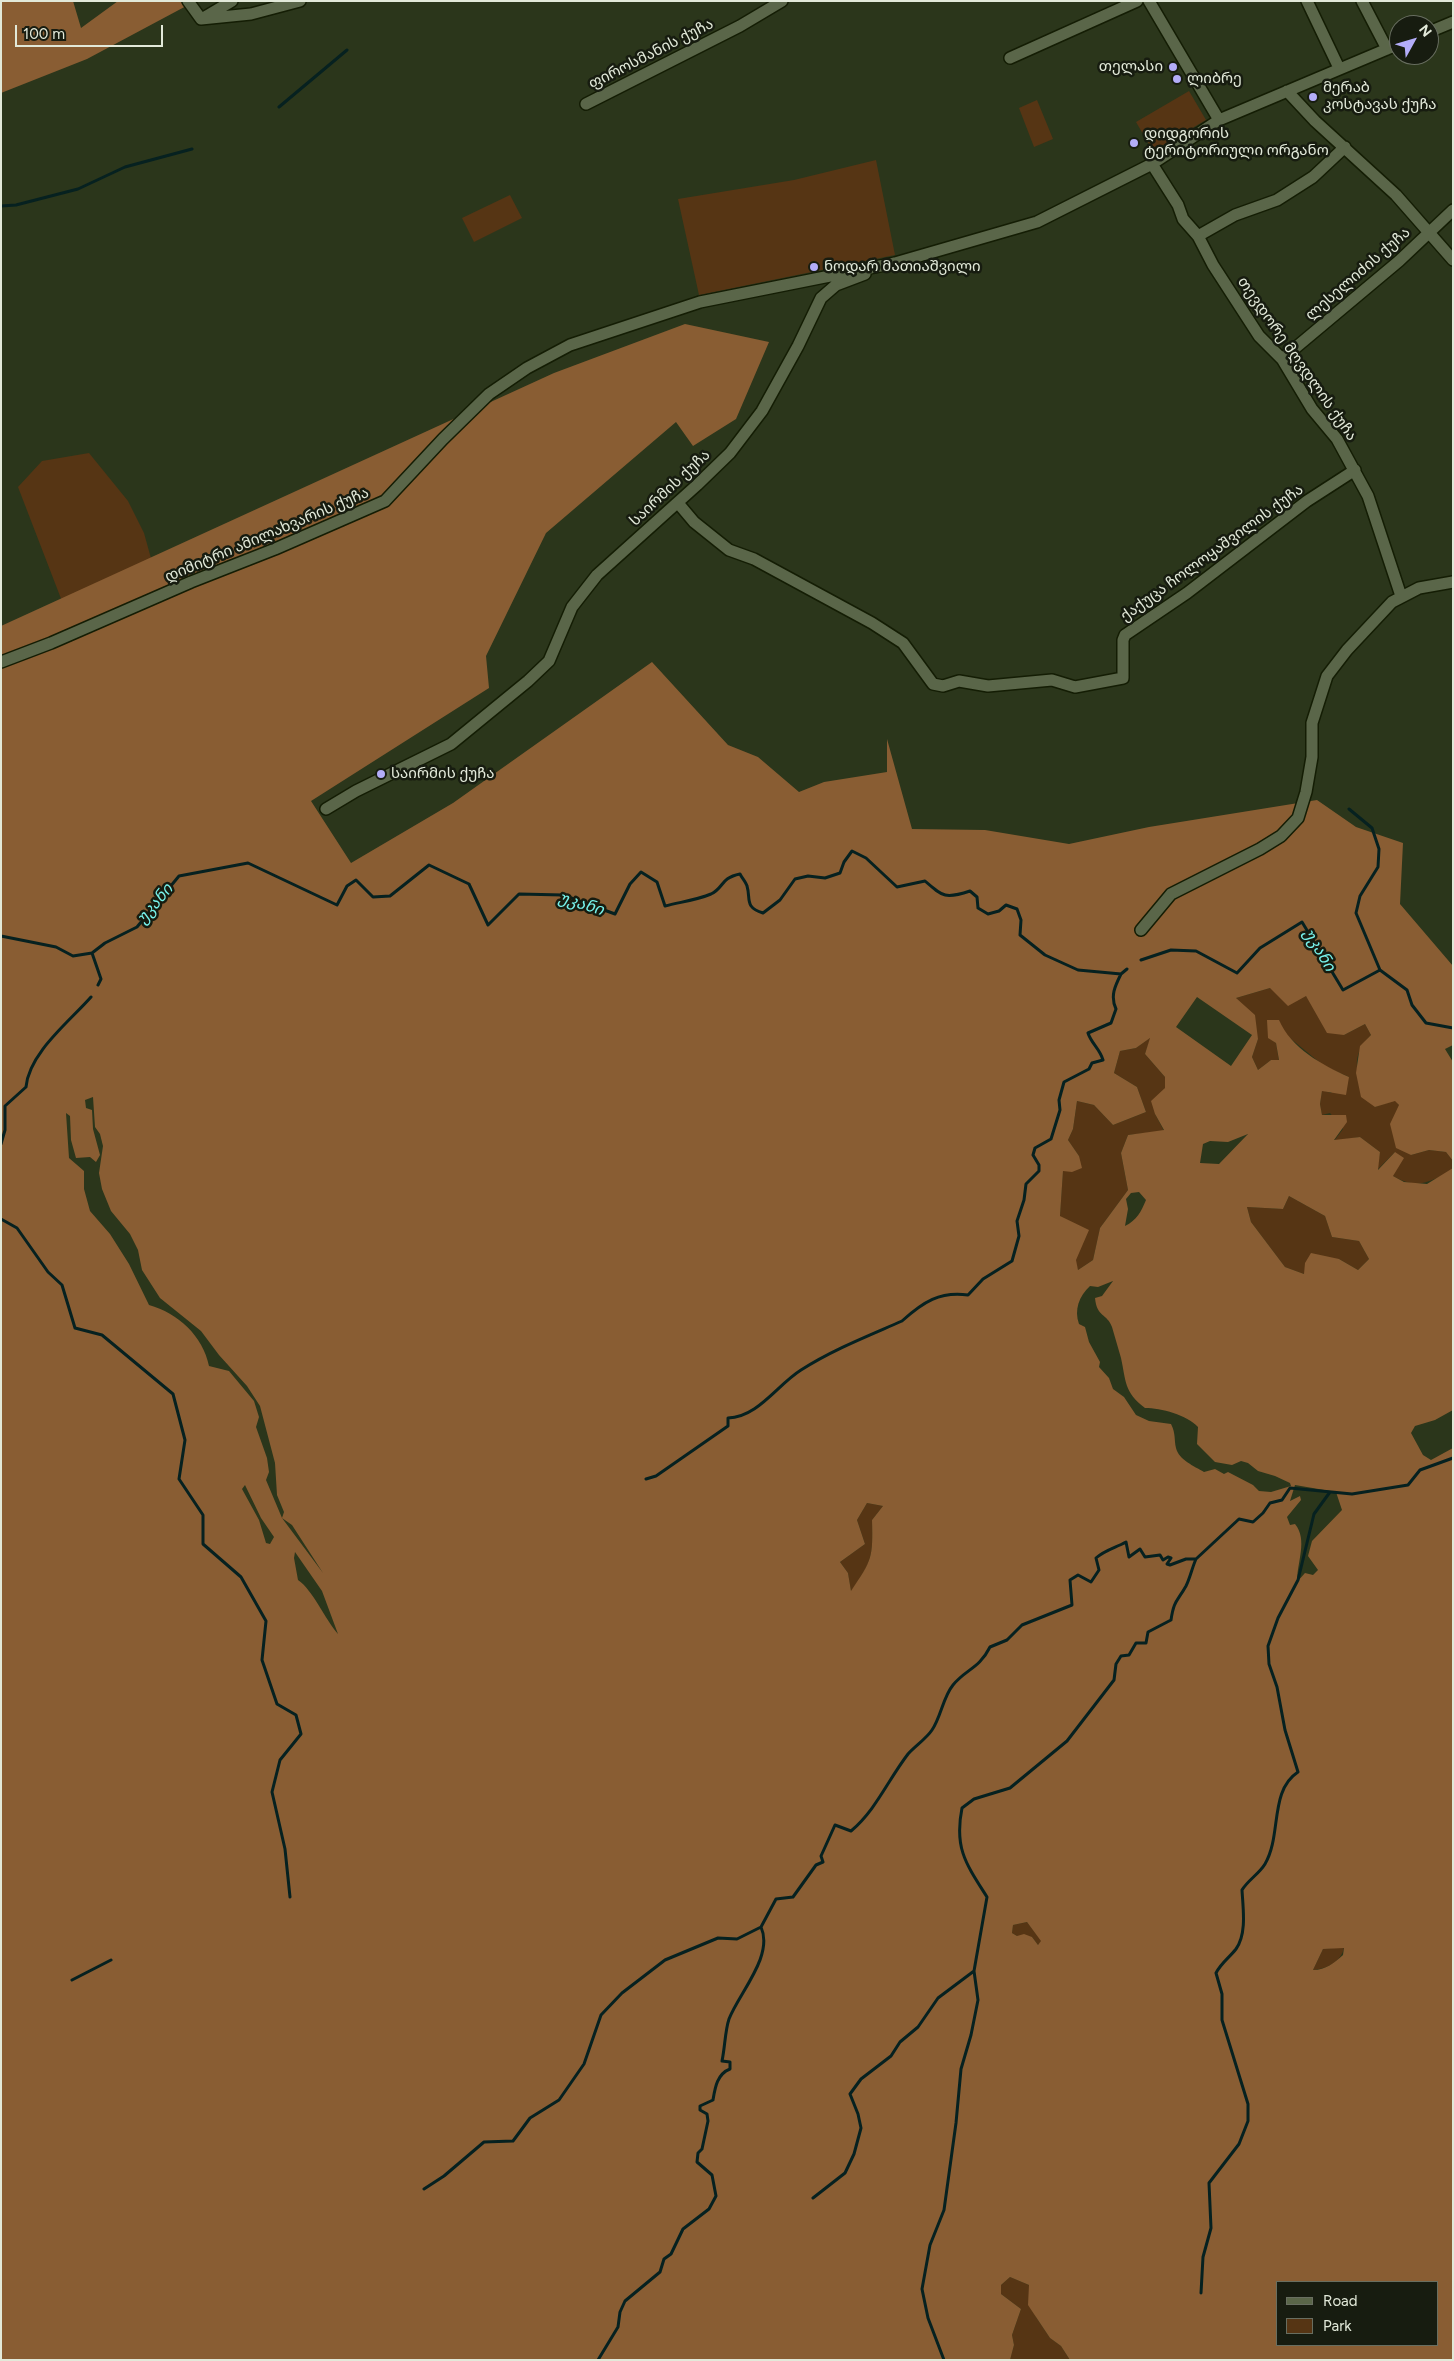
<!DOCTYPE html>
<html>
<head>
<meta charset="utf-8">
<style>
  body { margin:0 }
  #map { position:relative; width:1454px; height:2361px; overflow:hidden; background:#2b361b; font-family:Figtree,sans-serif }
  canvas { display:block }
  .frame { position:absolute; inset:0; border:2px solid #e2e9d9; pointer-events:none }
  .legend { position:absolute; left:1276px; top:2281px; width:162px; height:65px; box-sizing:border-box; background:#171c10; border:1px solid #686e60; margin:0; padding:6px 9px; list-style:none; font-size:15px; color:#e2e9d9 }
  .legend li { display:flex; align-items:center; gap:10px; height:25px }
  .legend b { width:25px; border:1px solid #686e60 }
  .north { position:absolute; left:1389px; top:15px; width:50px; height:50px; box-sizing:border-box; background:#171c10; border:1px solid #686e60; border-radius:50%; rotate:51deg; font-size:14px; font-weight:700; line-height:20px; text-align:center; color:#e2e9d9 }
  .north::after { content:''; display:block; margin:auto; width:18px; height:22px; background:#b3adf9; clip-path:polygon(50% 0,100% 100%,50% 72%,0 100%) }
  .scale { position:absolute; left:15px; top:25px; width:148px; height:22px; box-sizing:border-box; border:2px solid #e2e9d9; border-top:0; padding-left:6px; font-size:15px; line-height:18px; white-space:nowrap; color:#e2e9d9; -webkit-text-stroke:4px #171c10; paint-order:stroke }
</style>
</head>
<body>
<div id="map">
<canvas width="1454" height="2361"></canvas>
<div class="frame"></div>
<ul class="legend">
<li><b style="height:6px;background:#5a6649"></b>Road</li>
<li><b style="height:14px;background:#563514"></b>Park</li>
</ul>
<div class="north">N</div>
<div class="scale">100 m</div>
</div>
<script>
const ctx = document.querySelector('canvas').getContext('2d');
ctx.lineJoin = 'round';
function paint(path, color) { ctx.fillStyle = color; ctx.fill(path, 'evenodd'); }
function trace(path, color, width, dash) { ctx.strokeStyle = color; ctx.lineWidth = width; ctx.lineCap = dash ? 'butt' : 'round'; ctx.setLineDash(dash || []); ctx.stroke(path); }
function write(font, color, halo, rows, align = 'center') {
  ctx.font = font + ' Figtree,"Noto Sans Georgian",sans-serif'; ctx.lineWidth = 5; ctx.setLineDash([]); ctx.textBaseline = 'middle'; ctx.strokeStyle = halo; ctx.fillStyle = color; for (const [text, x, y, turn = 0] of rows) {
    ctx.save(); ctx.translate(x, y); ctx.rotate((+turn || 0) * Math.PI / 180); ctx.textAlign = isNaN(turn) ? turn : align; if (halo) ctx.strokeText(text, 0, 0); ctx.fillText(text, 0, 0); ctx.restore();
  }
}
paint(new Path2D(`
  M1189,91L1206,120L1153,151L1136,122Z
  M1037,100L1053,139L1034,147L1019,108Z
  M876,160L895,255L699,295L678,199L794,180Z
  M510,195L522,218L474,242L462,218Z
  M89,453L128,501L144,533L157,580L65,609L18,487L42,461Z
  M1270,988L1306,996L1344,1035L1365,1024L1371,1035C1345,1061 1360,1080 1375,1107L1395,1100L1399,1105L1411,1155L1429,1150L1446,1152L1453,1161L1452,1171C1428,1182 1418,1190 1393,1176L1395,1152L1377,1170L1380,1152L1360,1137L1334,1141L1343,1129L1330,1113L1322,1115L1320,1104L1322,1090L1331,1093L1349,1077L1324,1066L1268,1020V1037L1276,1043L1279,1061L1271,1060L1258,1070L1252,1057L1258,1039L1236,998Z
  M1151,1037L1145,1054L1165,1077V1088L1155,1114L1164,1131L1128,1135L1121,1153L1128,1190L1100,1228L1093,1260L1078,1270L1060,1216L1063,1170L1079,1156L1068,1140L1073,1129L1077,1101L1094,1105L1113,1125L1146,1112L1137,1087L1114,1073L1120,1051L1136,1048Z
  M1289,1196L1325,1216L1332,1237L1359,1241L1369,1259L1358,1270L1339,1259L1304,1274L1285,1267L1251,1222L1247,1207L1283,1209Z
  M867,1503L883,1506L872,1520C873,1558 872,1561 851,1592L848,1573L840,1562L865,1544L857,1520Z
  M1027,1922L1042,1941L1038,1945L1032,1937L1017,1936L1012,1933L1013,1925Z
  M1344,1947C1342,1962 1326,1969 1313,1970L1323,1949Z
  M1010,2277L1029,2285L1036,2317L1050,2338L1061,2346L1070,2360H1010L1014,2345L1012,2335L1021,2309L1001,2294V2285Z`), '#563514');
paint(new Path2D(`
  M1,1H73L81,28L118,1H188L190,4L87,59L1,93Z
  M685,324L769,342L736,419L693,446L676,422L546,533L486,656L489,688L311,801L351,863L453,803L652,662L728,745L758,757L799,792L824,782L887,772V739L912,829L985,830L1069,844L1149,827L1317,800L1356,827L1403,843L1400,904L1453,966V1045L1445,1049L1453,1062V1161L1446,1152L1429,1150L1411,1155L1396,1148L1390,1124L1399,1105L1395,1101L1375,1107L1361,1097L1356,1073L1360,1046L1371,1035L1365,1024L1344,1035L1327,1033L1306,996L1288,1006L1270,988L1236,998L1255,1015L1258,1039L1252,1057L1258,1070L1271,1060H1279L1276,1043L1268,1038L1267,1020H1279C1291,1048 1322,1065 1349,1077L1346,1095L1322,1091L1320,1104L1322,1115H1346L1347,1122L1334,1140L1360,1137L1380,1152L1378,1170L1395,1152L1404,1158L1393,1176L1404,1182L1427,1184L1453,1168V1410L1435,1420L1415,1426L1411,1433L1423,1455L1431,1460L1453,1448V2360H1070L1061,2346L1050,2338L1028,2305L1029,2285L1010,2277L1001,2285V2294L1021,2309L1012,2335L1014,2345L1010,2360H1V626L554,373ZM1197,997L1252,1035L1231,1066L1176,1027ZM1150,1038L1145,1054L1165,1077V1088L1151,1101L1155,1114L1164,1130L1128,1135L1121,1153L1128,1190L1100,1228L1093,1260L1078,1270L1076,1260L1089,1230L1060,1216L1063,1171L1072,1172L1082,1168L1079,1156L1068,1140L1073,1129L1077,1101L1094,1105L1113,1125L1146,1112L1137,1087L1114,1073L1120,1051L1136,1048ZM93,1097L95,1127L100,1134L103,1146L99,1173L102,1189L111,1211L130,1234L138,1250L142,1270L160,1298L201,1331L219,1355L247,1386L260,1406L275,1463L277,1495L284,1512L282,1518L266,1480L269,1472L267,1458L256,1427L259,1417L254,1401L229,1371L209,1366C203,1336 178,1313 149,1305L129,1264L110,1234L90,1211L84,1189V1171L69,1158L66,1113L70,1116L71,1140L76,1158L90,1157L96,1162L100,1155L93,1129L92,1110L86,1108L85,1100ZM1248,1134L1219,1164L1200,1163L1203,1144L1210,1141L1228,1142ZM1139,1192L1146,1200C1141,1212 1137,1220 1125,1226L1128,1209L1126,1199L1131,1193ZM1289,1196L1325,1216L1332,1237L1359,1241L1369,1259L1358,1270L1339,1259L1311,1253L1305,1263L1304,1274L1285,1267L1251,1222L1247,1207L1283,1209ZM1113,1281L1102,1296L1095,1298C1097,1318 1107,1313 1112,1327C1115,1337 1118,1348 1121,1358C1126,1381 1124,1392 1145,1408C1161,1408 1187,1415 1198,1427L1197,1444L1215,1462L1232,1465L1241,1461L1248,1463L1258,1471L1275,1476L1290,1483L1291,1486L1271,1492L1259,1491L1253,1485L1228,1472L1224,1474L1215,1469L1204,1472C1194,1466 1179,1460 1176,1448C1174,1440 1176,1434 1171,1424L1149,1421L1136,1415L1124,1397L1113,1389L1109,1378L1099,1367L1100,1362L1089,1342L1085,1327L1079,1324C1074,1310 1079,1296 1090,1286L1098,1287ZM245,1485L261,1518L274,1537L270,1544L266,1543L259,1520L242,1489ZM1295,1485L1336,1492L1342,1510L1312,1541L1308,1556L1318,1570L1313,1575L1305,1573L1297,1582C1297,1562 1308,1540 1295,1524L1290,1525L1287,1517L1301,1500L1300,1496L1290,1501ZM867,1503L883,1506L872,1520C873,1558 872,1560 851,1591L848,1573L840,1562L865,1544L857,1520ZM282,1518L292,1525L323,1573ZM295,1552L322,1591L338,1634C325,1619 312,1589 298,1580L294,1558ZM1027,1922L1041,1941L1038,1945L1032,1937L1024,1934L1017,1936L1012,1933L1013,1925ZM1344,1948L1343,1955C1334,1963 1326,1970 1313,1970L1323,1949ZM1278,2282H1438V2345H1278Z`), '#895d33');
trace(new Path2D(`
  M279,107L347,50
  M1,206L16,205L78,189L125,167L192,149
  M1349,809L1372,828L1379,849L1378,867L1360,896L1356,913L1380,970
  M1,936L56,947L73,956L92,953L105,943L137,927L179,876L248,863L337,905L347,886L356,880L373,897L390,896L429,865L469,884L488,925L519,894L563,895L615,914L630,884L641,872L657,882L665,906C680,902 697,900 711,894C724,888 720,878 740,874C742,878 746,882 747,886C751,899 744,907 763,913L780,900L795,879L808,876L825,878L840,873L844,862L852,851L866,858L897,887L925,881C943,897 946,899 970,891L977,897L978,908L988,914L999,911L1006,905L1017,909L1021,920L1020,935L1045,955L1078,970L1121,974L1127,969
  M92,953L101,979L98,985
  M1141,960L1171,950L1196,951L1237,973L1260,948L1302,922L1343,990L1380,970L1407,990L1412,1005L1426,1023L1453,1028
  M1,1144L5,1130V1106L26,1087C29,1053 69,1022 91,997
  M1,1219L17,1228L48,1272L62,1285L75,1328L102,1335L173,1394L185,1440L179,1479L203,1515V1544L241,1577L266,1621L262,1660L277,1704L296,1715L301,1734L280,1760L272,1792L285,1849L290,1897
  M646,1479L656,1476L728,1426V1418C758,1417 777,1385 801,1370C832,1350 868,1336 902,1321C923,1302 940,1291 968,1295L983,1279L1012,1261L1019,1236L1017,1221L1024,1200L1026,1184L1039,1171V1165L1033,1155L1035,1148L1051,1139L1060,1110L1059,1100L1064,1082L1089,1069L1092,1063L1103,1060C1100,1049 1091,1043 1088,1033L1111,1023L1116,1009C1110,996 1115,986 1121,974
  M72,1980L111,1960
  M702,2149L708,2121L707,2114L700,2110V2106L713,2100C715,2088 717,2074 730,2069V2062L722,2061C725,2047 725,2031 729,2019C739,1993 774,1956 761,1927
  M424,2189L444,2176L484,2142L513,2141L530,2118L559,2100L584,2064L601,2015L622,1993L665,1960L718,1938L737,1939L761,1927L776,1899L793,1897L816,1865L823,1862L821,1856L835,1825L851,1831C876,1810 888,1780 908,1754C915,1746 926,1739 932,1730C941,1717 943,1697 953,1685C966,1669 979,1669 990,1647L1007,1640L1022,1625L1072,1605L1070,1580L1078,1575L1091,1582L1099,1570L1096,1558C1105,1550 1115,1548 1126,1542L1129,1557L1140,1549L1145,1557L1160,1555L1163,1560L1168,1557L1171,1558L1167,1564L1170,1565L1186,1559H1196L1239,1519L1253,1522L1263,1513L1270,1503L1282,1500L1290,1488L1352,1494L1408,1485L1420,1470L1453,1458
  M813,2198L845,2173L854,2154L861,2128L858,2114L850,2094L861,2079L891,2056L900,2042L918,2027L938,1998L974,1971L987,1897C966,1864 954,1848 962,1808L974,1799L1010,1788L1067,1741L1114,1680L1116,1664L1121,1656L1129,1655L1136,1643H1146L1148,1632L1171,1620C1174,1600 1177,1602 1186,1586C1190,1578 1192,1568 1196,1559
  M1201,2293L1203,2257L1211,2228L1209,2183L1239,2144L1248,2121V2104L1222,2020V1994L1216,1973C1221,1963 1229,1958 1236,1949C1247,1934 1243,1908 1242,1890C1248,1880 1259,1874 1265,1864C1282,1835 1269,1791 1298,1772L1285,1730L1277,1687L1269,1664L1268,1646L1278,1618L1298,1580L1314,1514L1330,1492
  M598,2360L618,2327L620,2312L625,2301L660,2272L664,2259L671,2254L683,2229L709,2209L716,2196L712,2175L697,2162L698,2153L702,2149
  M944,2360L928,2318L922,2289L930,2245L944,2210L956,2123L961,2069L971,2035L978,2000L974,1971`), '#062120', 3);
const minor = new Path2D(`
  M188,1L201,19
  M1149,1L1219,120
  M1307,1L1339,68
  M1362,1L1387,49
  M205,17L232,1
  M201,19L251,14L300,1
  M1429,32L1453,22
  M1010,58L1137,1
  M1287,91L1315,121L1396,195L1453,260
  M586,104L740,26L782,1
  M1152,164L1178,205L1183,219L1198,236L1213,265L1259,336L1282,359L1312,409L1337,439L1368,496L1401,596
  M1198,236L1235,215L1277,200L1313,177L1345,147
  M1282,359L1399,261L1453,210
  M678,503L694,522L729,550L754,559L872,623L903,643L933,684L943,686L959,681L988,686L1052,680L1075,687L1123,678V640L1125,635L1187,593L1307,501L1355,470
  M1,662L51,643L191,582L275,549L385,501L443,439L489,394L527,368L570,345L700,302L895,263L1037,222L1152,164L1219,120L1399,44
  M326,809L356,791L451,744L528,681L549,661L572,607L597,575L697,485L730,453L762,411L798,346L821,298L836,285L865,274
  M1141,930L1171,894L1260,849L1281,836L1298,818L1306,792L1312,757V723L1327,676L1347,650L1392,602L1419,588L1453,582`);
trace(minor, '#141d04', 14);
trace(minor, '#5a6649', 11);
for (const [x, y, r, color] of [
  [1173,67,5,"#b3adf9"],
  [1177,79,5,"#b3adf9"],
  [1313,97,5,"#b3adf9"],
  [1134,143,5,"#b3adf9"],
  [814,267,5,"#b3adf9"],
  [381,774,5,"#b3adf9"]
]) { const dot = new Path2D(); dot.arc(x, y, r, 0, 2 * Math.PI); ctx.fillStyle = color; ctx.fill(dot); trace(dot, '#171c10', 2); }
write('15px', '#e2e9d9', '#171c10', [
  ["ფიროსმანის ქუჩა",651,54,-27],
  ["ლესელიძის ქუჩა",1358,274,-41],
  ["თევდორე მღვდლის ქუჩა",1297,359,55],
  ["საირმის ქუჩა",670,488,-43],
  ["დიმიტრი ამილახვარის ქუჩა",267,535,-23],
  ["ქაქუცა ჩოლოყაშვილის ქუჩა",1212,553,-36]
]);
write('15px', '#e2e9d9', '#171c10', [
  ["თელასი",1163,67,"right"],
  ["ლიბრე",1187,79],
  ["მერაბ",1323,88],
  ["კოსტავას ქუჩა",1323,105],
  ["დიდგორის",1144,134],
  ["ტერიტორიული ორგანო",1144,151],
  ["ნოდარ მათიაშვილი",824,267],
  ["საირმის ქუჩა",391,774]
], 'left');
write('italic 16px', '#78f4ed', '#171c10', [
  ["უკანი",155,904,-50],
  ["უკანი",581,904,17],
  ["უკანი",1319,950,59]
]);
</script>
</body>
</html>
